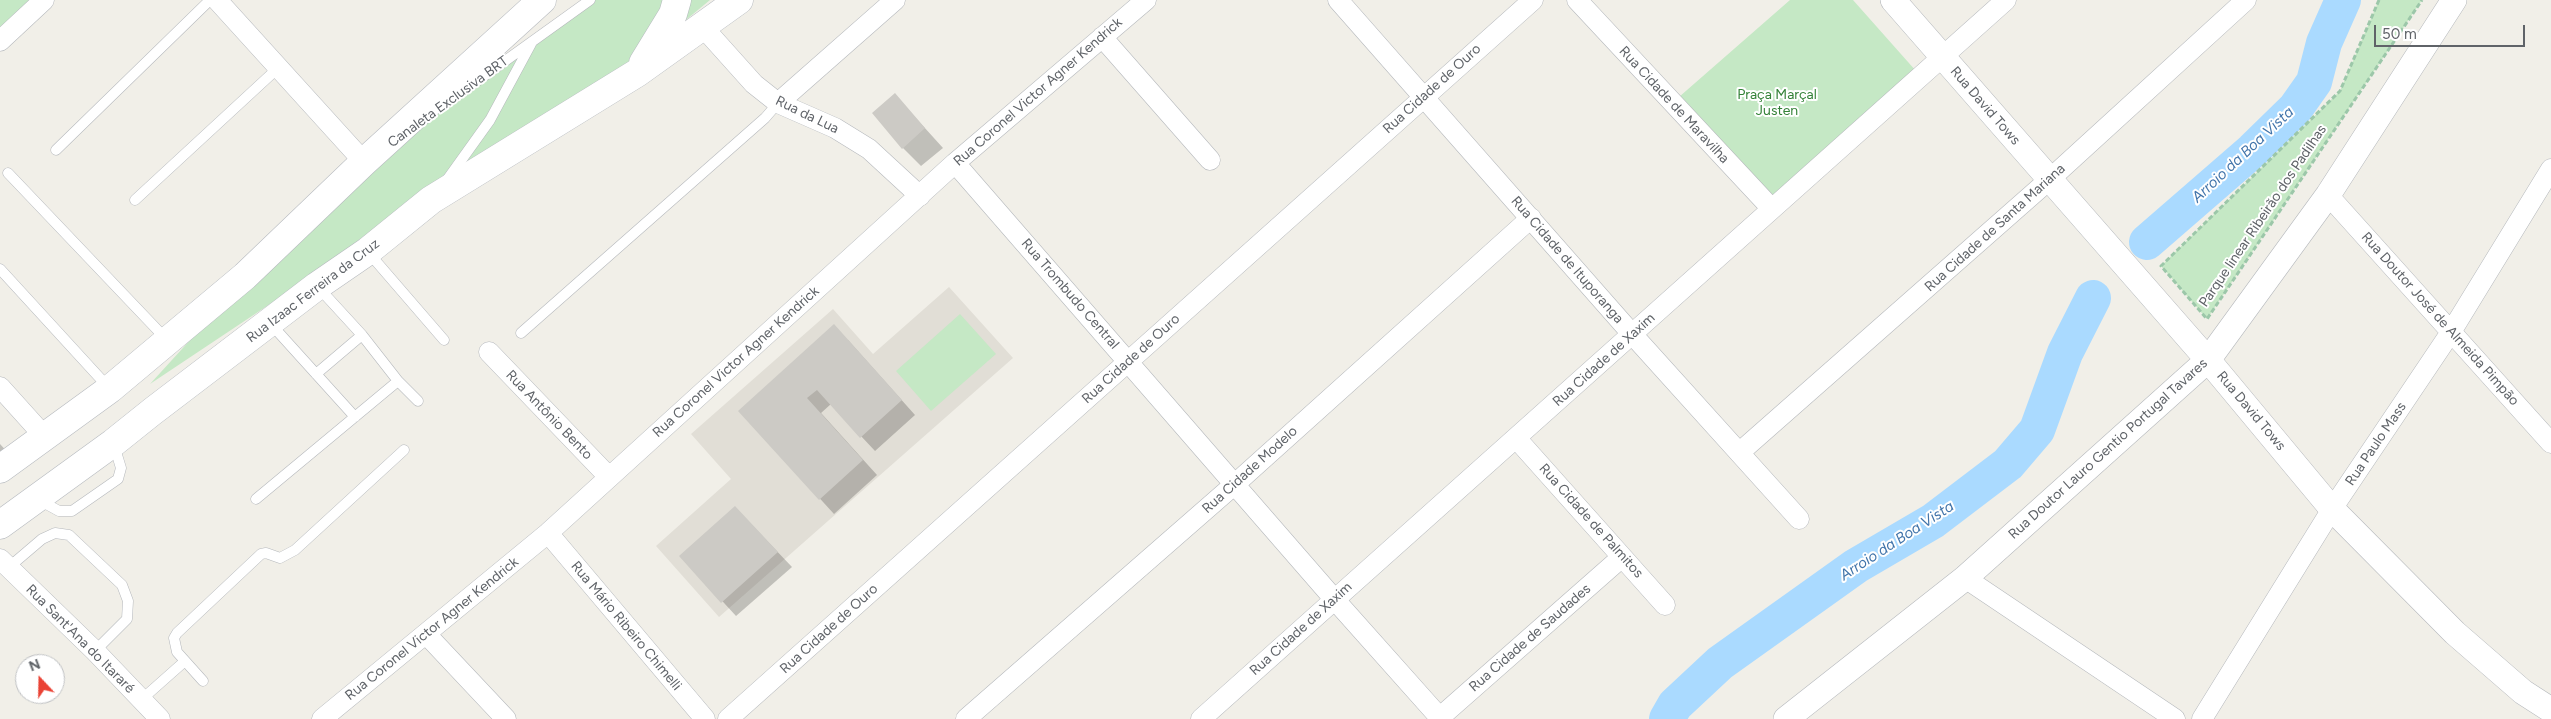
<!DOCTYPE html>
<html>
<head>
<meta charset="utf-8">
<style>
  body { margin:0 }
  #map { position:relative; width:2551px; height:719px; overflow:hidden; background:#f1efe8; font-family:Figtree,sans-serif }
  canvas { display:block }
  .north { position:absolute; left:15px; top:654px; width:50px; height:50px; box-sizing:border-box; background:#fff; border:1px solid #bfc1c3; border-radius:50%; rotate:339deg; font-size:14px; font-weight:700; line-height:20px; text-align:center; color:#5f6368 }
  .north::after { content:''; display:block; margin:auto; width:18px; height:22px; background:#ea4335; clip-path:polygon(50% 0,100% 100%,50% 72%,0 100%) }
  .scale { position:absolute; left:2374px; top:25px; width:151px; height:22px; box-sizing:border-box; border:2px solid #5f6368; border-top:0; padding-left:6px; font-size:15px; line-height:18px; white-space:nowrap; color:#5f6368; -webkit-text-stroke:4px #fff; paint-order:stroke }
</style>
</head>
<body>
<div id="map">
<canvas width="2551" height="719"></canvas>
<div class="north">N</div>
<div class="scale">50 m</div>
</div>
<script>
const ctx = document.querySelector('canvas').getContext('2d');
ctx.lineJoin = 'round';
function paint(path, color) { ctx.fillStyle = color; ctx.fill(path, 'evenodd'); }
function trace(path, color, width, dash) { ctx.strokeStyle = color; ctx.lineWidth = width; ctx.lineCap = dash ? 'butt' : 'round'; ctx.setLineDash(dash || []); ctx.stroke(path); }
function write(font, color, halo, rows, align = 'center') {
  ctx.font = font + ' Figtree,sans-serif'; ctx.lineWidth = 4; ctx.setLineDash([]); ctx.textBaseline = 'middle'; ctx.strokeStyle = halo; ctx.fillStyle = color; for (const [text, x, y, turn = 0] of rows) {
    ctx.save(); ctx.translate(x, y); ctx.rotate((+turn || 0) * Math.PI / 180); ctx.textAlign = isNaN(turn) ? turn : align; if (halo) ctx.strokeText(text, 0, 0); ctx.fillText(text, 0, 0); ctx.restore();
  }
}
paint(new Path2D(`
  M949,287L1013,358L719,617L656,546L731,479L691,434L833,309L873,354Z`), '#e1ded6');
paint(new Path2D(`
  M0,0H32L0,32Z
  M595,0H672L633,72L442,190L536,43Z
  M689,0H710L681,24Z
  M1790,0H1853L1916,71L1771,203L1679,97Z
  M2379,0H2422L2207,319L2161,266L2340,91Z
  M524,50L485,123L429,198L150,384L256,268L367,162Z
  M960,314L996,354L931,411L896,371Z`), '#c5e8c5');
paint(new Path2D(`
  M895,95L943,148L921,166L903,148Z
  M848,340L915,415L875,451L831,404L821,413L877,475L834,514L740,411Z
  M0,444L10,455L0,464Z
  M749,522L792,567L736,616L681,556Z`), '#0003');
trace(new Path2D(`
  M2147,242L2253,150L2295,109L2314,82L2324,43L2343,0
  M1667,719L1675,705L1720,663L1856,566L1933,521L2008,464L2037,430L2065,353L2093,298`), '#aadaff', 36);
paint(new Path2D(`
  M895,93L925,128L902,149L872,113Z
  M834,324L902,400L860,438L817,390L807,398L863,460L819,500L738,411Z
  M735,506L778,552L721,603L679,556Z`), '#cccac5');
const service = new Path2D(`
  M448,102L590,0
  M56,150L210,0
  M8,173L167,340
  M447,180L490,120L531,44
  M135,200L278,68
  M368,252L444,340
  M0,269L109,388
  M318,287L362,335L398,381
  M270,323L355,417
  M521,333L765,118L778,103
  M316,374L362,335
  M256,499L398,381L418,401
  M39,500L59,511H72L118,479L121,468L114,445
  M8,568L42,539L55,533L69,535L122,585L128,601L127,619L95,651
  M203,681L177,652L174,638L177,633L261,554L266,553L280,558L295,550L404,450
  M141,700L185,661`);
const minor = new Path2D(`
  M217,0L364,162
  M1338,0L1632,334L1799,519
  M1577,0L1772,209
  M702,26L754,84L778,103L835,128L869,149L920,196
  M1102,37L1210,160
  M0,41L44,0
  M778,103L895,0
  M955,163L1335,600L1441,719
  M2328,195L2551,443
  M489,352L609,477
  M0,387L45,437
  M1516,438L1665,605
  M1740,452L2050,179L2246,0
  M548,533L705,719
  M0,559L95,651L160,719
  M1965,578L2175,719
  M426,634L506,719
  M322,719L548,533L955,163L1146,0
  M728,719L1533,0
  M966,719L1235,484L1531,218
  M1201,719L2006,0
  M1438,719L1622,557
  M2202,719L2332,509L2451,332L2551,169`);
const tertiary = new Path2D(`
  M1893,0L2208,360L2332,509L2455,633L2523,692L2551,710
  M1786,719L1965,578L2208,360L2328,195L2454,0`);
const secondary = new Path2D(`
  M643,63L673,14L677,0
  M0,469L110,389L245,276L364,162L542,0
  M0,525L113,443L153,411L317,286L368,251L431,200L637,73L739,0`);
trace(service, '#b5b8bc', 11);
trace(minor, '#b5b8bc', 21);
trace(tertiary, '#b5b8bc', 26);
trace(secondary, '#b6babf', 29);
trace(new Path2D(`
  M2379,0L2340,91L2161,266L2207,319L2422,0`), '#9cc7a9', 3, [5, 2.5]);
trace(service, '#fff', 10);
trace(minor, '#fff', 20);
trace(tertiary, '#fff', 25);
trace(secondary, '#fff', 28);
write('14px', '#5f6368', '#fff', [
  ["Rua Cidade de Ouro",1432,89,-42],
  ["Rua Coronel Victor Agner Kendrick",1038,92,-41],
  ["Canaleta Exclusiva BRT",448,102,-36],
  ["Rua Cidade de Maravilha",1674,105,47],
  ["Rua David Tows",1985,106,49],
  ["Rua da Lua",807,115,26],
  ["Parque linear Ribeirão dos Padilhas",2263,216,-56],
  ["Rua Cidade de Santa Mariana",1995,228,-42],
  ["Rua Cidade de Ituporanga",1567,260,49],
  ["Rua Izaac Ferreira da Cruz",313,291,-37],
  ["Rua Trombudo Central",1070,294,49],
  ["Rua Doutor José de Almeida Pimpão",2440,319,48],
  ["Rua Cidade de Ouro",1131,359,-42],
  ["Rua Cidade de Xaxim",1604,360,-42],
  ["Rua Coronel Victor Agner Kendrick",736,362,-42],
  ["Rua David Tows",2251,411,50],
  ["Rua Antônio Bento",549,415,46],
  ["Rua Paulo Mass",2376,444,-56],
  ["Rua Doutor Lauro Gentio Portugal Tavares",2108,449,-42],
  ["Rua Cidade Modelo",1250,470,-42],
  ["Rua Cidade de Palmitos",1591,521,48],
  ["Rua Mário Ribeiro Chimelli",626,626,50],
  ["Rua Coronel Victor Agner Kendrick",432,629,-39],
  ["Rua Cidade de Ouro",829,629,-42],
  ["Rua Cidade de Xaxim",1301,629,-42],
  ["Rua Cidade de Saudades",1530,638,-41],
  ["Rua Sant'Ana do Itararé",80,639,45]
]);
write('14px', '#348238', '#fff', [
  ["Praça Marçal",1777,95],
  ["Justen",1777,111]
]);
write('italic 15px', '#4174aa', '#fff', [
  ["Arroio da Boa Vista",2243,155,-43],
  ["Arroio da Boa Vista",1897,541,-33]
]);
</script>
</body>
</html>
